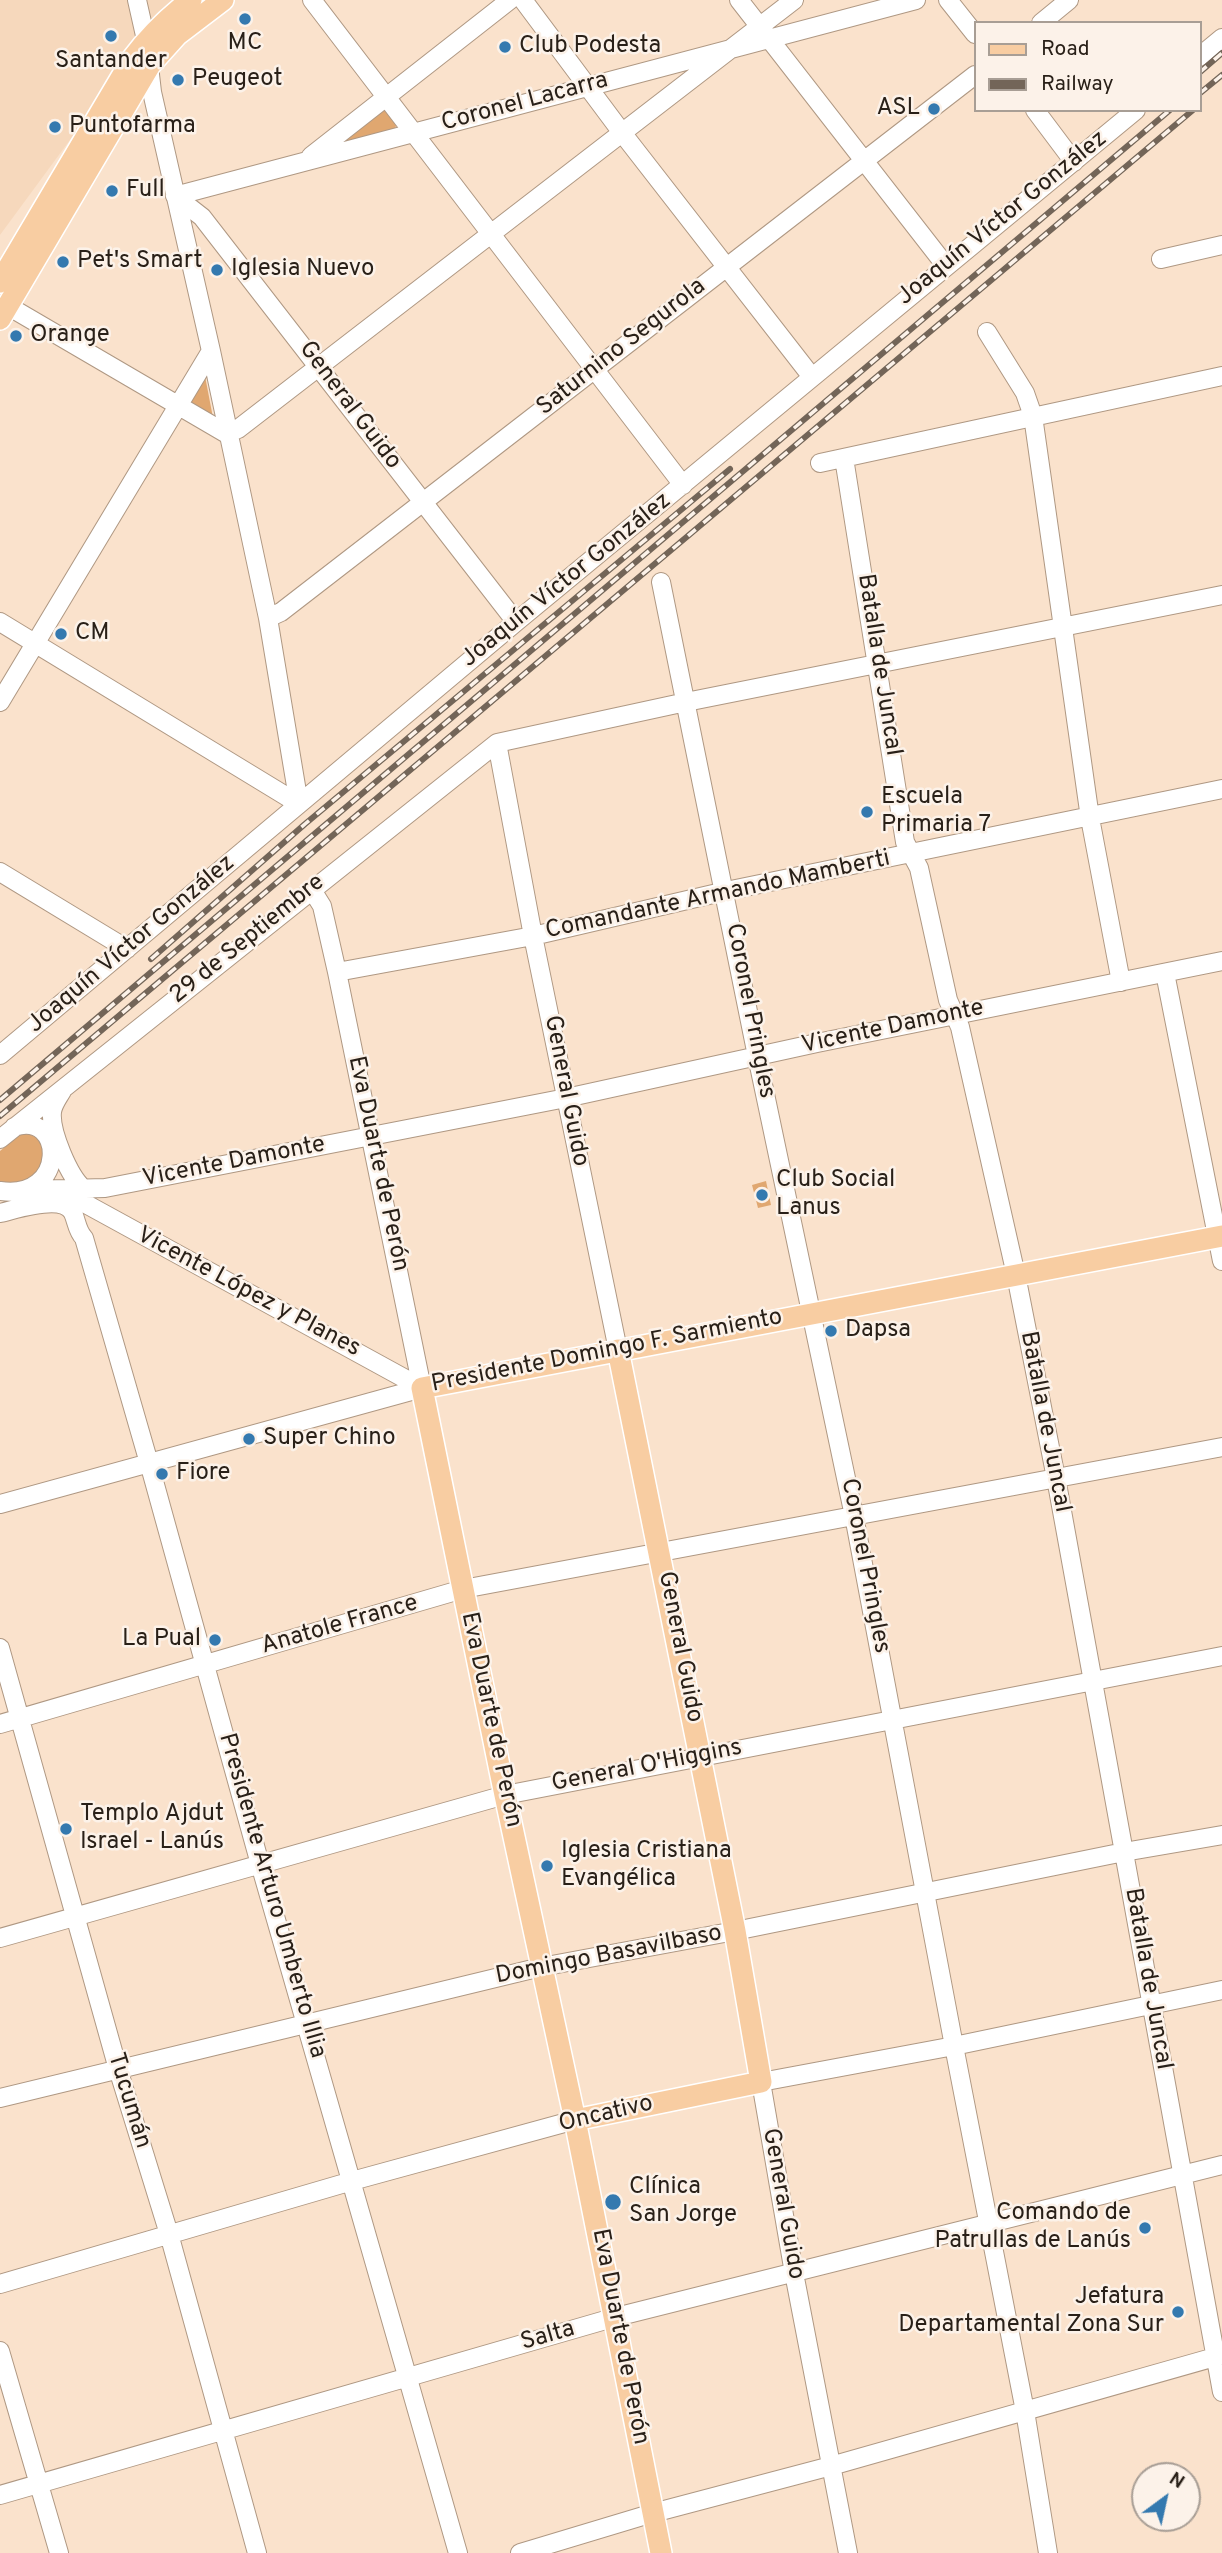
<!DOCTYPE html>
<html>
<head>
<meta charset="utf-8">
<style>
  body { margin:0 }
  #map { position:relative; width:1222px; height:2553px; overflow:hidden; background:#fae2cc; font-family:Overpass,sans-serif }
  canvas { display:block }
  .legend { position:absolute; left:974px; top:21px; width:228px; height:91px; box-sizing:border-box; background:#fcf2e9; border:2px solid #a89e95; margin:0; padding:9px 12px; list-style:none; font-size:21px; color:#292018 }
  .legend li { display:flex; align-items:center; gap:14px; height:35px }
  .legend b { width:35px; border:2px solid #a89e95 }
  .north { position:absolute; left:1131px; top:2462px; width:70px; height:70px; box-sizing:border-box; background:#fcf2e9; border:2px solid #a89e95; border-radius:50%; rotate:33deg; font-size:19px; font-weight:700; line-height:28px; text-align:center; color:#292018 }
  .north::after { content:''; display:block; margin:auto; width:24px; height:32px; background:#3479af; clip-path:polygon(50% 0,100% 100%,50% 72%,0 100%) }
</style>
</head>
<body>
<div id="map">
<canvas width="1222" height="2553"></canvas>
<ul class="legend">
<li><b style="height:9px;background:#f8cda2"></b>Road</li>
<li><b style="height:9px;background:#736558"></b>Railway</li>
</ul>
<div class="north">N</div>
</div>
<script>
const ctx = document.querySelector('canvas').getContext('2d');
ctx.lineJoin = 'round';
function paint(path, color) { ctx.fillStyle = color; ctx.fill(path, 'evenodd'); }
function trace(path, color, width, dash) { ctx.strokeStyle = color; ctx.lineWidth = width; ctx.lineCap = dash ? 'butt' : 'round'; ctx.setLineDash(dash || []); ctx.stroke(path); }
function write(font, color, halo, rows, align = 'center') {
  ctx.font = font + ' Overpass,sans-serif'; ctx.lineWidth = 5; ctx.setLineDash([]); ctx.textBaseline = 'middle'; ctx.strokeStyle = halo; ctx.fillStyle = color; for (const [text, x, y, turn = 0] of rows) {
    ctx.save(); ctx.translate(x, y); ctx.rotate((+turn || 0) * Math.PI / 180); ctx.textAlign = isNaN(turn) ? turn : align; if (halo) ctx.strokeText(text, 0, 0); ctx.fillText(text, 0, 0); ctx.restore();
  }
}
paint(new Path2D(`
  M0,0H177L167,8L0,235Z`), '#f6d8bc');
paint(new Path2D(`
  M385,109L396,125L395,131L343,146L339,143Z
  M205,376L214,423L186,405Z
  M21,1134C38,1133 42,1142 46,1158L29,1183L7,1184L0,1182V1151Z
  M766,1181L771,1205L758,1208L752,1185Z`), '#e0a770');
const minor = new Path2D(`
  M137,0L146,40L152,92L211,351L268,618L299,804
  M312,0L683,485
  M523,0L623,134L812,377
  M739,0L946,266
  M948,0L975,34
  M1041,23L1069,0
  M1199,57L1222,38
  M1035,110L1074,162
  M311,156L510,0
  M175,196L916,0
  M175,196L202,217L516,622
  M1161,259L1222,245
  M8,306L227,434
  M987,332L1025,393L1033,416L1090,818L1121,982
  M227,434L238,429L794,0
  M844,458L905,842L919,868L948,1000L960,1027L1016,1275L1056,1478L1222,2392
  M820,463L1222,376
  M661,582L757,1056L854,1516L954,2046L1025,2411L1048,2553
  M268,618L281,612L975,75
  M0,622L299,804
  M0,702L211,351
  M497,743L533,936L618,1350
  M0,872L127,949
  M312,890L322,906L337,972L422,1388
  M337,972L533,936L726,891L1222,789
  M1165,973L1222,1261
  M0,1055L516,622L1136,110
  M62,1091C58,1098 53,1104 52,1112C50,1131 69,1177 84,1189
  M0,1139L497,743L686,702L1222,595
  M27,1190L105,1188L566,1098L817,1043L1222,961
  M0,1191C68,1201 65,1110 14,1127
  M59,1193L75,1198L422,1388
  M0,1213C18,1209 63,1193 73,1213C77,1222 77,1231 84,1238L149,1463L260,1864L458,2553
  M0,1504L422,1388
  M0,1648L118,2069L169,2234L257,2553
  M0,1724L463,1589L1222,1447
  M0,1938L505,1795L1222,1656
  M0,2098L541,1967L735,1931L1124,1852L1222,1835
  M0,2284L352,2181L575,2120
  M0,2351L59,2553
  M0,2495L616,2317L1222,2165
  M520,2553L653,2513L831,2466L1222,2355
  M848,2553L794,2273L761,2082L954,2046L1222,1990`);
const major = new Path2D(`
  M0,282L133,58C150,35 169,17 191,0
  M0,319L150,65L177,35L223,0
  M575,2120L761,2082L735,1931L618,1350
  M661,2553L575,2120L505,1795L422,1388L1222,1236`);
trace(minor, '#af9883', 20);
trace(major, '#fff', 24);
trace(minor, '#fff', 18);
trace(major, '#f8cda2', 21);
const rail = new Path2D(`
  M1199,73L1222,53
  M1199,94L1222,75
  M151,959L305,824L730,469
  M0,1100L1170,110
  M0,1116L1193,110`);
trace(rail, '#736558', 6);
trace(rail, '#fcf2e9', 3.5, [10]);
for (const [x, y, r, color] of [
  [245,19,7,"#3479af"],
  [111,36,7,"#3479af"],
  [505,47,7,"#3479af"],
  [178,80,7,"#3479af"],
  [934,109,7,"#3479af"],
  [55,127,7,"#3479af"],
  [112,191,7,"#3479af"],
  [63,262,7,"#3479af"],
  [217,270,7,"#3479af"],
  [16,336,7,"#3479af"],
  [61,634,7,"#3479af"],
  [867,812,7,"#3479af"],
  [762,1195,7,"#3479af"],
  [831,1331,7,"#3479af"],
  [249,1439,7,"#3479af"],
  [162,1474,7,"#3479af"],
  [215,1640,7,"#3479af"],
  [66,1829,7,"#3479af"],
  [547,1866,7,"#3479af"],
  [613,2202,9,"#3479af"],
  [1145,2228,7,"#3479af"],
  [1178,2312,7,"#3479af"]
]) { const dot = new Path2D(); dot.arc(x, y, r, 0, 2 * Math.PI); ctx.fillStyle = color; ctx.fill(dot); trace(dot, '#fcf2e9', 2.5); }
write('24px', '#292018', '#fcf2e9', [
  ["MC",245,44,"center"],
  ["Club Podesta",519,47],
  ["Santander",111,62,"center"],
  ["Peugeot",192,80],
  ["ASL",920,109,"right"],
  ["Puntofarma",69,127],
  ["Full",126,191],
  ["Pet's Smart",77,262],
  ["Iglesia Nuevo",231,270],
  ["Orange",30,336],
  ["CM",75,634],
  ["Escuela",881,798],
  ["Primaria 7",881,826],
  ["Club Social",776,1181],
  ["Lanus",776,1209],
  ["Dapsa",845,1331],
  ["Super Chino",263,1439],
  ["Fiore",176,1474],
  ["La Pual",201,1640,"right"],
  ["Templo Ajdut",80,1815],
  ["Israel - Lanús",80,1843],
  ["Iglesia Cristiana",561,1852],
  ["Evangélica",561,1880],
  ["Clínica",629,2188],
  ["San Jorge",629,2216],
  ["Comando de",1131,2214,"right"],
  ["Patrullas de Lanús",1131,2242,"right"],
  ["Jefatura",1164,2298,"right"],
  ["Departamental Zona Sur",1164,2326,"right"]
], 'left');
write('24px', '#292018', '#fcf2e9', [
  ["Coronel Lacarra",525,103,-15],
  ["Joaquín Víctor González",1003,219,-39],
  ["Saturnino Segurola",622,348,-38],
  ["General Guido",349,406,53],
  ["Joaquín Víctor González",567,581,-39],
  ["Batalla de Juncal",878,665,81],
  ["Comandante Armando Mamberti",718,896,-12],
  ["29 de Septiembre",248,940,-39],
  ["Joaquín Víctor González",132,945,-40],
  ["Coronel Pringles",749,1011,79],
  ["Vicente Damonte",893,1028,-12],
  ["General Guido",565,1091,79],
  ["Vicente Damonte",234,1163,-11],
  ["Eva Duarte de Perón",377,1164,78],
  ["Vicente López y Planes",248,1293,28],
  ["Presidente Domingo F. Sarmiento",607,1352,-11],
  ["Batalla de Juncal",1044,1422,79],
  ["Coronel Pringles",864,1566,79],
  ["Anatole France",340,1626,-16],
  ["General Guido",679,1647,79],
  ["Eva Duarte de Perón",490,1720,78],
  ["General O'Higgins",647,1767,-11],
  ["Presidente Arturo Umberto Illia",271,1896,74],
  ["Domingo Basavilbaso",609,1956,-11],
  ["Batalla de Juncal",1147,1979,80],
  ["Tucumán",128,2101,73],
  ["Oncativo",606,2115,-13],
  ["General Guido",782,2204,80],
  ["Salta",548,2337,-16],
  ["Eva Duarte de Perón",619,2337,79]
]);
</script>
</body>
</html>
